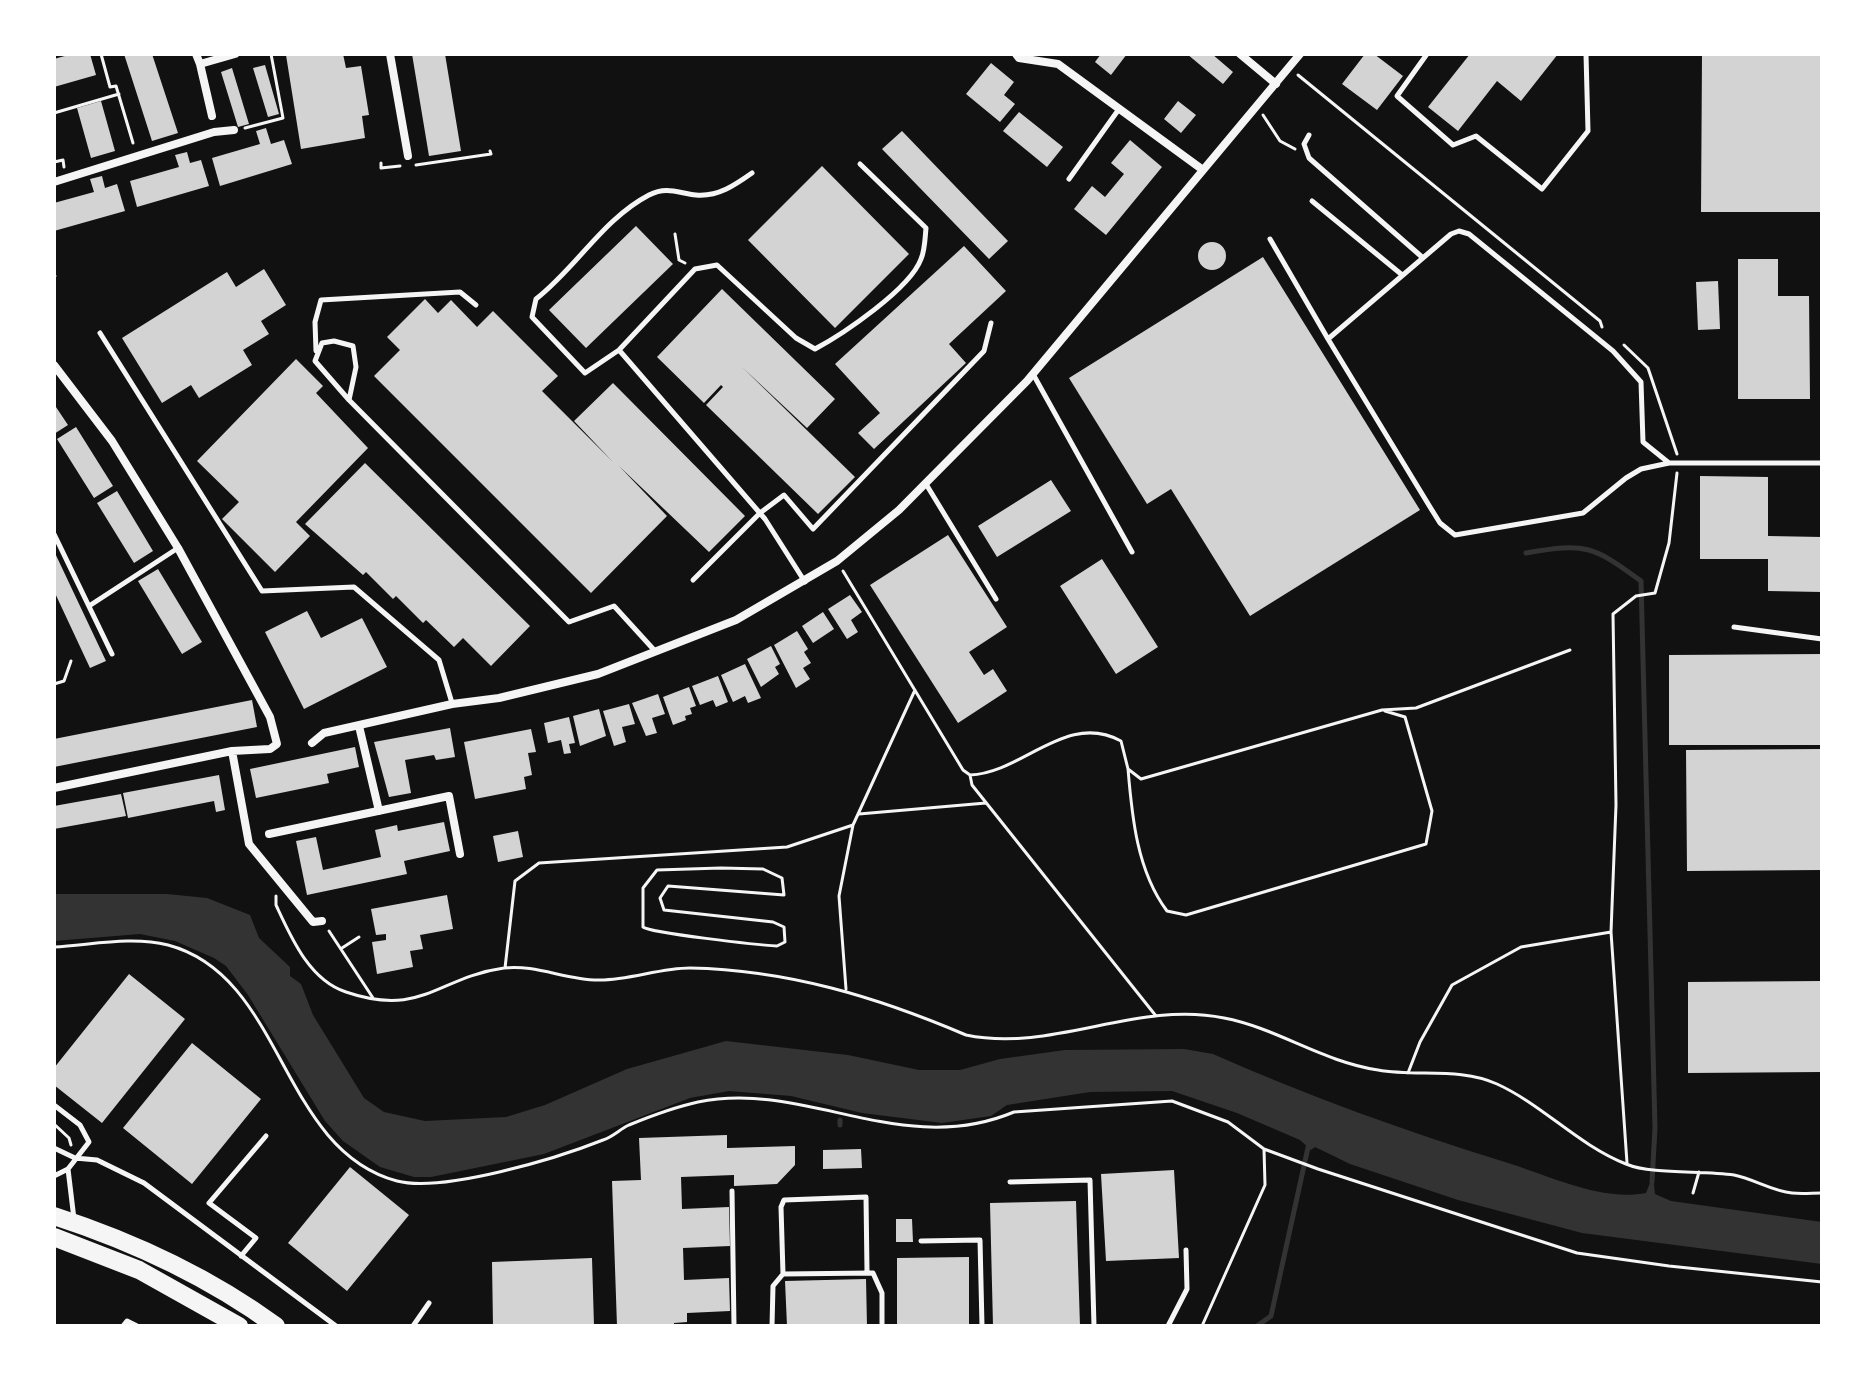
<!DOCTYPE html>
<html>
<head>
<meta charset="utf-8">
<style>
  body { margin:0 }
  #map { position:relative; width:1876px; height:1380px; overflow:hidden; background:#111; font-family:Poppins,sans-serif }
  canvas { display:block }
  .frame { position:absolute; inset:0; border:56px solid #fff; pointer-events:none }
</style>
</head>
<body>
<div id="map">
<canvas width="1876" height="1380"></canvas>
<div class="frame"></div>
</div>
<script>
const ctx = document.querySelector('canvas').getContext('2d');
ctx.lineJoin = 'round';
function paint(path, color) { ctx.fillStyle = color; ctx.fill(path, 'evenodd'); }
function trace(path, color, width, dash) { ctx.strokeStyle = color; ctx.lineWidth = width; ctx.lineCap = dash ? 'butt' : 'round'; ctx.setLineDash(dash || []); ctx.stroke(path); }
paint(new Path2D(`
  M54,894H167L207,898L250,915L259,938L290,967V976L301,984L313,1015L364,1098L384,1112L425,1121L506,1117L545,1105L627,1069L726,1041L848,1055L919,1070H960L1000,1059L1065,1050L1184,1049L1213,1054C1308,1096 1405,1131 1505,1162C1547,1175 1602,1202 1646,1193L1653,1175L1655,1194L1671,1201L1822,1222V1264L1582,1233L1458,1200L1350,1164L1315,1147L1311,1150L1300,1140L1237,1113L1172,1091L1090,1092L1007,1105L991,1116L942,1123L862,1113L791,1096L729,1091L690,1098L544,1154L431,1177H414L380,1167L343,1141L325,1121L248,995L226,966L214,958L175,941L140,934L54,941Z`), '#333');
trace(new Path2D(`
  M1526,553C1586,543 1592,545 1641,581L1655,1128L1652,1182
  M840,1125V1120
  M1257,1326L1271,1316L1309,1143`), '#333', 5);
paint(new Path2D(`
  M72,54H90L96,75L54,87V59Z
  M124,54H152L178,133L152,141Z
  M343,54L346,68L361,66L369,115L362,116L365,138L301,149L286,55Z
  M412,54H445L461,151L429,156Z
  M1101,54H1127L1111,75L1095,62Z
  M1187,54H1212L1233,72L1223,84Z
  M1365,54H1374L1403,76L1377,110L1342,84Z
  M1470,54H1558L1521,101L1497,81L1458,131L1428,107Z
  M1702,54H1822V212H1701Z
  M991,63L1014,82L1004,95L1015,104L1000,122L966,94Z
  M265,65L279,114L268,117L253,68Z
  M232,68L249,124L238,127L221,72Z
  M101,101L115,151L91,158L77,108Z
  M1178,101L1196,115L1181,133L1164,119Z
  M1019,112L1063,147L1047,167L1003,131Z
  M266,128L271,144L284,140L292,164L220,186L212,158L260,144L256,131Z
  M902,131L1008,241L989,259L882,149Z
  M1130,140L1162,167L1106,235L1074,209L1092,186L1105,197L1124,174L1111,163Z
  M187,152L190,163L201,160L209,186L137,207L130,181L179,167L175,155Z
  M822,166L909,254L835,328L748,240Z
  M102,176L105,188L117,184L125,211L54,231V203L94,192L90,179Z
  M636,226L673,264L586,348L549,310Z
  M1198 256a14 14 0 1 1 28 0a14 14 0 1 1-28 0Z
  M964,246L1006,291L949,344L966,363L874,449L858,433L880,413L835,364Z
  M1263,257L1420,510L1250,616L1171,489L1147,504L1069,378Z
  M1738,259H1778V296H1809L1810,399H1738Z
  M264,269L286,305L261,321L269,334L243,350L252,365L199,398L191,385L162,403L122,338L227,272L236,287Z
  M1718,281L1720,329L1698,330L1696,282Z
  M722,289L835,399L807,428L742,367L855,477L818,514L706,405L723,387L721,385L704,403L657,357Z
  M425,299L438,313L451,300L477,327L493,311L558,376L542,391L613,462L574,421L613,383L745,516L709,552L619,466L667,516L591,593L374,376L400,350L387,337Z
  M296,359L323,386L316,393L368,448L296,522L310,536L275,572L222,519L239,502L197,461Z
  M54,404L68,425L54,434Z
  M76,427L113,486L94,498L57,439Z
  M365,463L530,626L491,666L463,638L454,647L426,620L423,623L396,596L393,599L366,572L363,575L305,524Z
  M1700,476L1768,477V536L1822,537V592L1768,591V559H1700Z
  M1051,480L1071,511L997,557L978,526Z
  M117,491L153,551L134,563L97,503Z
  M948,535L1007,627L969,652L984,675L993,669L1007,691L958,723L870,585Z
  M54,551L106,661L90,668L54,591Z
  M1102,559L1158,647L1116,674L1060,586Z
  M158,569L202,642L182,654L138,581Z
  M850,595L862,612L851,620L858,632L847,639L828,609Z
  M307,611L321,638L362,618L387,667L304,709L265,632Z
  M823,612L834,629L813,643L802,626Z
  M797,631L808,649L804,652L811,663L803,668L810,679L796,688L774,645Z
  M771,646L780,664L775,667L779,674L761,687L747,659Z
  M1822,654V745H1669V655Z
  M745,664L761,698L748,703L745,696L733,702L721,675Z
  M718,676L728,702L716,707L713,700L700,705L692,686Z
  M689,687L696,706L690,708L692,714L685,716L686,720L673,725L663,697Z
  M658,694L665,714L652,718L657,733L646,736L632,703Z
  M252,700L257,727L54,767V739Z
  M629,704L635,724L622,727L626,742L614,746L603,711Z
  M599,709L606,736L580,746L573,716Z
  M569,717L575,743L569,744L571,753L564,754L561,740L548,743L544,723Z
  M450,728L455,757L436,760L434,755L405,760L411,793L389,797L374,742Z
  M531,729L536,752L528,753L532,775L524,777L526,789L475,799L464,742Z
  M355,747L359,767L327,774L329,783L256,798L250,769Z
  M1822,749V870L1687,871L1686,750Z
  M219,775L225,810L216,812L214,801L128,818L123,793Z
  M121,794L126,816L54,829V806Z
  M444,822L450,851L404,861L407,874L307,895L296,841L316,837L323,870L381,857L375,830L397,825L398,831Z
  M518,831L523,857L498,862L493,836Z
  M447,895L453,929L420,935L423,949L410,951L413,967L377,974L372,942L386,940V934L376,935L371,909Z
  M129,974L185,1019L102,1123L54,1085V1068Z
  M1822,981V1072L1688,1073V982Z
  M192,1043L261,1099L192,1184L123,1128Z
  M727,1135V1148L795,1146V1165L777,1184L734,1186V1175L681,1177L682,1209L729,1207L730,1246L683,1248L684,1280L729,1278L730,1311L687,1313V1322L674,1323V1326H617L612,1181L641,1180L639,1138Z
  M861,1149L862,1168L823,1169V1150Z
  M350,1167L409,1215L347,1291L288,1243Z
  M1174,1170L1179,1258L1106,1261L1101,1174Z
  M1076,1201L1080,1326H993L990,1203Z
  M896,1219H912L913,1242H896Z
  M969,1257V1326H897V1258Z
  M592,1258L594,1326H493L492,1262Z
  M866,1279L867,1326H787L785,1281Z`), '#d3d3d3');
trace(new Path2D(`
  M101,54L110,87L116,86L133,143
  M1298,75L1600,321L1602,327
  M54,113L119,94
  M1263,115L1280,141L1295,149
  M245,128L283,118L271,54
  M54,162L63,160L64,167
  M381,163V168L400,166
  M416,165L491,154L490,151
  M675,234L679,260L685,263
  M54,275L55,276
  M1624,345L1648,368L1677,454
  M843,571L963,770L970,775C1023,773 1066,711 1121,741L1128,769L1141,779L1382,710L1416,708L1570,650
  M54,684L64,681L71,661
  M1128,769C1132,817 1137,871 1167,911L1186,915L1426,844L1432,811L1405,717L1385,711
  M970,775L972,785L1156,1016
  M859,814L986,803
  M721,868L763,869L782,878L784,895L668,886L660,898L664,910L773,922L784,927L785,942L777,946C759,945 650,933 643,927V888L657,870Z
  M276,896V905C291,937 309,980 346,992C422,1018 438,977 504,968C536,964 568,981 600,980C630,980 660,968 690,968C788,970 877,997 966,1035C1053,1053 1137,1000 1224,1018C1277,1028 1323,1062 1378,1070C1417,1077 1460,1067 1497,1084C1543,1105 1578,1145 1626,1164C1652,1175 1703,1170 1734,1175C1754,1179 1772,1191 1792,1193C1802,1194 1812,1193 1822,1193
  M329,931L373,998
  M54,947C92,945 131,936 168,945C285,976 279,1149 397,1181C443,1193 558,1158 603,1140C613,1137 620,1129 629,1125C651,1116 675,1107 698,1102C806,1080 902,1159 1014,1112L1172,1101L1228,1122L1264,1149L1318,1169L1577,1253L1669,1266L1822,1282
  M342,948L359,937
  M505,968L515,881L539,863L787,847L853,825
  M846,989L839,896L853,825L915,690
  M1408,1073L1420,1042L1452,985L1521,947L1611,932
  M54,1124L69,1138L71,1145
  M1627,1163L1611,932L1616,805L1613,614L1636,596L1655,593L1669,543L1677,473
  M1693,1193L1699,1172
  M1202,1326L1265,1185L1264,1149`), '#f5f5f5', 3);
trace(new Path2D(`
  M1427,54L1397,96L1453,145L1476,136L1542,189L1588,131L1586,54
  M1309,135L1304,144L1309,158L1422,257
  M752,173C735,185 718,197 696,195C678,193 667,186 649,195C603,219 576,268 536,299L532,317L585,373L619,350L695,269L717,265L796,338L815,349C843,334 910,289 921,259C925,250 925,238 926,228L860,164
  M1069,179L1119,109
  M1312,201L1401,274
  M1270,239L1328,339
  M100,333L262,591L354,587L439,660L452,703
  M619,350L765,519L805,582
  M316,351L315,322L321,300L460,292L476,305
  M1033,374L1132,552
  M349,400L356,367L353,346L334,341L322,343L315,361L349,400L569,622L614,606L655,651
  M1669,463L1643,442L1641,382L1613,351L1469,234L1459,231L1451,234L1328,339L1430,507L1440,523L1455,535L1583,513L1626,478L1641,469L1669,463H1822
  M926,484L996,599
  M54,534L112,654
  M693,580L760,513L784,495L813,529L984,351L991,323
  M89,606L178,548
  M1734,627L1822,639
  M54,1105L80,1125L89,1142L68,1169L54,1176
  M54,1148L75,1158L97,1160L144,1183L336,1326
  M68,1169L74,1219
  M1010,1182L1090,1180L1094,1326
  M732,1191L734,1326
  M921,1241L980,1240L982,1326
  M241,1256L256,1238L209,1203L266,1136
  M783,1274L873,1273L882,1293V1326
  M123,1326L127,1321L137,1326
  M413,1326L429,1303
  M772,1326L773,1286L783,1274L781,1207L784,1200L866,1197L867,1271
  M1168,1326L1187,1289L1186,1250`), '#f5f5f5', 5);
trace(new Path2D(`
  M196,54L200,64L235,54
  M390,54L408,156
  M1016,54L1019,58L1058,64L1203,170
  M1240,54L1276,84
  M200,64L212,116
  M54,182L214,132L234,130
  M54,365L112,441L178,548L270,717L277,744L270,749L232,751L54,788
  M359,726L379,811
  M312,743L324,733L452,704L499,698L598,674L736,620L837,561L899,510L1027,381L1300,54
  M232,751L249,844L313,922L322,921
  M269,834L449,796L460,854`), '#f5f5f5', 8);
trace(new Path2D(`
  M54,1216C134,1242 209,1277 276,1326
  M54,1237L139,1270L239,1326`), '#f5f5f5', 18);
</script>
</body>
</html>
